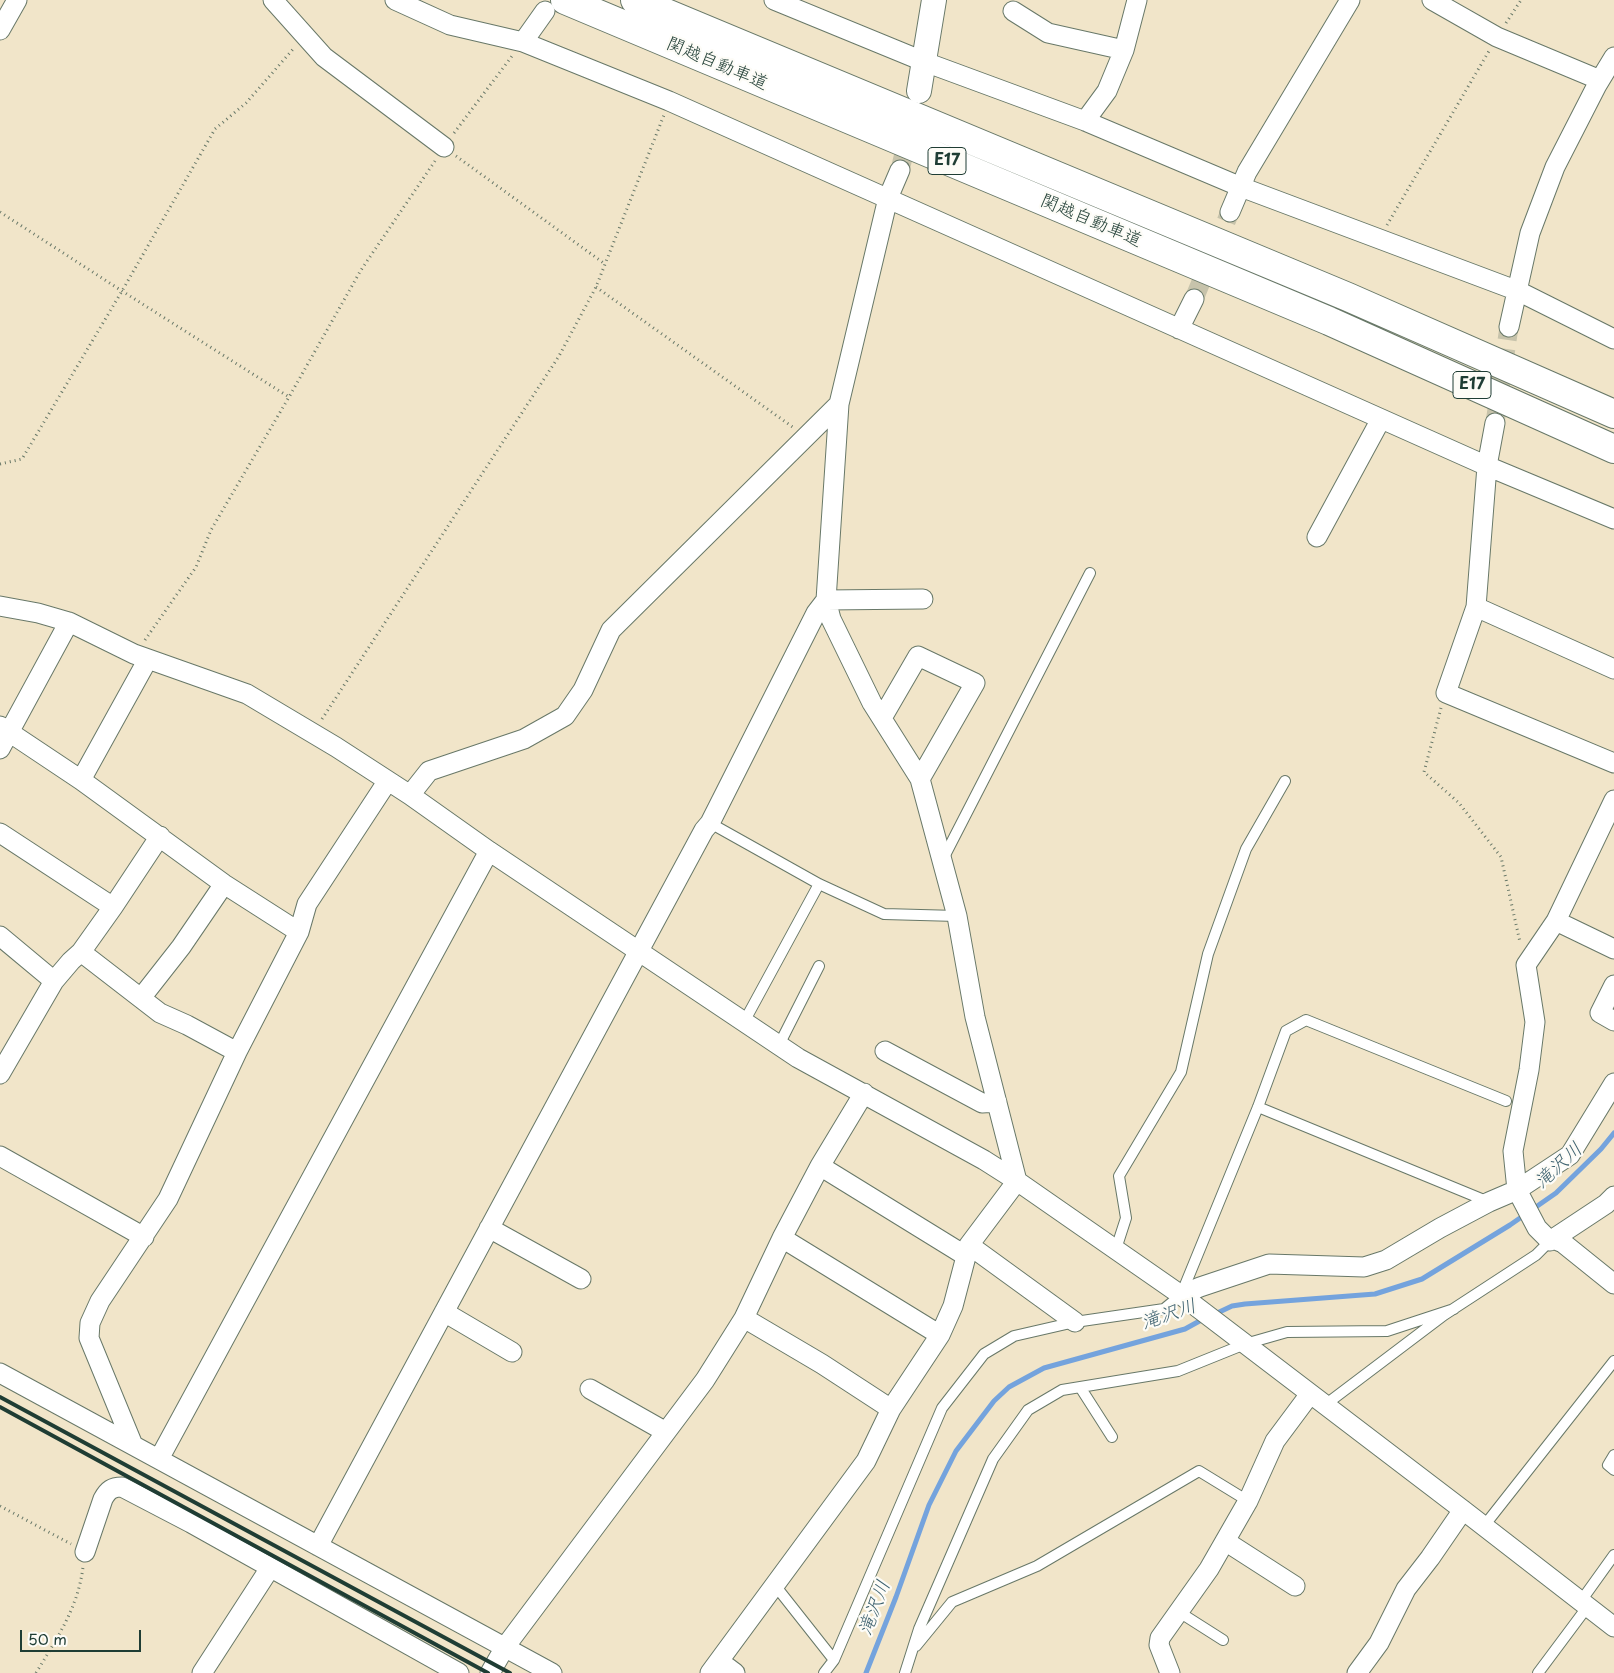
<!DOCTYPE html>
<html>
<head>
<meta charset="utf-8">
<style>
  body { margin:0 }
  #map { position:relative; width:1614px; height:1673px; overflow:hidden; background:#f1e5c9; font-family:"Playpen Sans",sans-serif }
  canvas { display:block }
  .scale { position:absolute; left:20px; top:1630px; width:121px; height:22px; box-sizing:border-box; border:2px solid #1f3d34; border-top:0; padding-left:6px; font-size:15px; line-height:18px; white-space:nowrap; color:#1f3d34; -webkit-text-stroke:4px #fdfcf7; paint-order:stroke }
</style>
</head>
<body>
<div id="map">
<canvas width="1614" height="1673"></canvas>
<div class="scale">50 m</div>
</div>
<script>
const ctx = document.querySelector('canvas').getContext('2d');
ctx.lineJoin = 'round';
function trace(path, color, width, dash) { ctx.strokeStyle = color; ctx.lineWidth = width; ctx.lineCap = dash ? 'butt' : 'round'; ctx.setLineDash(dash || []); ctx.stroke(path); }
function write(font, color, halo, rows, align = 'center') {
  ctx.font = font + ' "Playpen Sans","Klee One",sans-serif'; ctx.lineWidth = 4.5; ctx.setLineDash([]); ctx.textBaseline = 'middle'; ctx.strokeStyle = halo; ctx.fillStyle = color; for (const [text, x, y, turn = 0] of rows) {
    ctx.save(); ctx.translate(x, y); ctx.rotate((+turn || 0) * Math.PI / 180); ctx.textAlign = isNaN(turn) ? turn : align; if (halo) ctx.strokeText(text, 0, 0); ctx.fillText(text, 0, 0); ctx.restore();
  }
}
trace(new Path2D(`
  M1213,1315L1232,1306L1245,1304L1375,1294L1422,1279L1510,1225L1556,1193L1601,1149L1614,1133
  M866,1673L896,1597L929,1505L956,1451L994,1401L1009,1387L1044,1368L1185,1329L1205,1318`), '#74a3dd', 5);
trace(new Path2D(`
  M900,170L916,104
  M1194,299L1230,212
  M1495,423L1509,327`), '#c7c3ab', 19, [19, 9]);
const service = new Path2D(`
  M710,823L819,884L884,914L957,916
  M943,859L1090,573
  M744,1022L819,884
  M779,1045L819,966
  M1258,1107L1489,1202
  M1116,1249L1126,1218L1119,1176L1181,1072L1208,954L1246,849L1285,781
  M1080,1387L1112,1437
  M1325,1405L1444,1315L1536,1255L1550,1241
  M1614,1455L1608,1465L1614,1470
  M1484,1526L1614,1361
  M774,1584L834,1660
  M1581,1601L1614,1555
  M1179,1612L1223,1640
  M916,1646L952,1602L1037,1566L1199,1471L1248,1501
  M824,1673L834,1660L942,1408L984,1354L1014,1336L1075,1322L1164,1309L1181,1295L1258,1107L1286,1031L1306,1020L1506,1101
  M905,1673L919,1629L993,1459L1028,1410L1062,1390L1178,1371L1245,1344L1287,1332L1387,1331L1454,1309
  M1538,1673L1588,1606`);
const minor = new Path2D(`
  M273,0L324,57L444,147
  M395,0L450,25L523,42L669,101L1487,466L1614,519
  M774,0L925,62L1085,121L1241,187L1518,291L1614,339
  M1432,0L1497,37L1600,80
  M1013,11L1048,33L1124,50
  M0,30L17,0
  M523,42L545,11
  M1085,121L1107,91L1124,50L1137,0
  M1230,212L1247,172L1350,0
  M1509,327L1530,233L1555,167L1597,85L1614,57
  M1179,329L1194,299
  M1495,423L1487,466L1476,607L1446,693L1614,763
  M1317,537L1381,419
  M0,606L38,613L69,622L134,654L247,694L336,747L410,795L489,851L798,1058L984,1160L1017,1181L1181,1295L1463,1510L1614,1627
  M1476,607L1614,669
  M882,718L918,656L975,683L920,779
  M0,726L81,780L224,884L299,932
  M0,749L69,622
  M81,780L148,659
  M410,795L429,771L524,739L565,716L583,690L611,630L839,404
  M1614,800L1556,921L1614,949
  M0,833L113,907
  M1556,921L1526,965L1535,1022L1529,1070L1513,1151L1517,1190L1537,1228L1550,1241L1606,1204L1614,1196
  M0,936L54,981
  M81,952L160,1013L187,1025L237,1052
  M1614,985L1600,1013L1614,1021
  M141,998L181,947L224,884
  M885,1051L982,1103L997,1102
  M0,1074L54,981L71,961L81,952L113,907L160,836
  M0,1156L144,1237
  M820,1166L966,1256
  M489,1228L581,1279
  M782,1238L940,1335
  M1553,1239L1563,1243L1614,1284
  M969,1245L1075,1322
  M1181,1295L1200,1287L1269,1264L1364,1267L1386,1260L1440,1228L1489,1202L1517,1190L1570,1155L1614,1083
  M444,1312L512,1352
  M744,1318L822,1364L891,1409
  M0,1373L552,1673
  M590,1389L666,1432
  M133,1445L89,1338L90,1323L100,1301L168,1199L237,1052L299,932L307,904L387,782
  M159,1459L489,851
  M1225,1541L1295,1586
  M318,1546L704,830L710,823L816,613L826,600L923,599
  M85,1552L103,1499C108,1490 112,1487 122,1487L191,1523L459,1673
  M719,1661L735,1673
  M202,1673L270,1568
  M490,1673L505,1647L705,1380L744,1318L782,1238L820,1166L864,1093
  M710,1673L866,1461L891,1409L940,1335L953,1306L969,1245L1017,1181L975,1017L957,916L920,779L872,703L831,619L826,600L839,404L888,198L900,170
  M1170,1673L1159,1645L1160,1638L1209,1569L1248,1501L1275,1441L1310,1394
  M1357,1673L1379,1643L1406,1589L1430,1558L1463,1510`);
const tertiary = new Path2D(`
  M919,91L934,0`);
const motorway = new Path2D(`
  M565,0L1329,321L1614,449
  M635,0L1348,297L1614,414`);
trace(service, '#687868', 12);
trace(minor, '#687868', 21);
trace(tertiary, '#687868', 26);
trace(motorway, '#687868', 30);
trace(new Path2D(`
  M1506,23L1521,0
  M454,133L512,56
  M456,156L605,264
  M0,212L122,291L289,397
  M1387,225L1489,51
  M596,287L794,428
  M0,464L22,459L122,291L215,129L246,103L295,47
  M145,640L196,567L211,530L289,397L361,270L435,161
  M1441,708L1424,772L1459,803L1501,857L1520,942
  M322,719L559,356L596,287L664,115
  M0,1506L71,1544
  M36,1673C57,1638 78,1608 83,1567`), '#687868', 3, [1, 4]);
trace(service, '#fff', 10);
trace(minor, '#fff', 19);
trace(tertiary, '#fff', 24);
trace(motorway, '#fff', 28);
trace(new Path2D(`
  M0,1397L510,1673
  M0,1407L488,1673`), '#1f3d34', 4);
for (const [x, y, w] of [
  [947,161,38],
  [1472,385,38]
]) { const box = new Path2D(); box.roundRect(x - w / 2, y - 13.5, w, 27, 4); ctx.fillStyle = '#fdfcf7'; ctx.fill(box); trace(box, '#1f3d34', 1); }
write('bold 16px', '#1f3d34', null, [
  ["E17",947,161],
  ["E17",1472,385]
]);
write('18px', '#1f3d34', '#fdfcf7', [
  ["関越自動車道",717,64,23],
  ["関越自動車道",1091,221,23]
]);
write('italic 19px', '#3d616f', '#fdfcf7', [
  ["滝沢川",1559,1166,-43],
  ["滝沢川",1169,1315,-19],
  ["滝沢川",875,1608,-69]
]);
</script>
</body>
</html>
